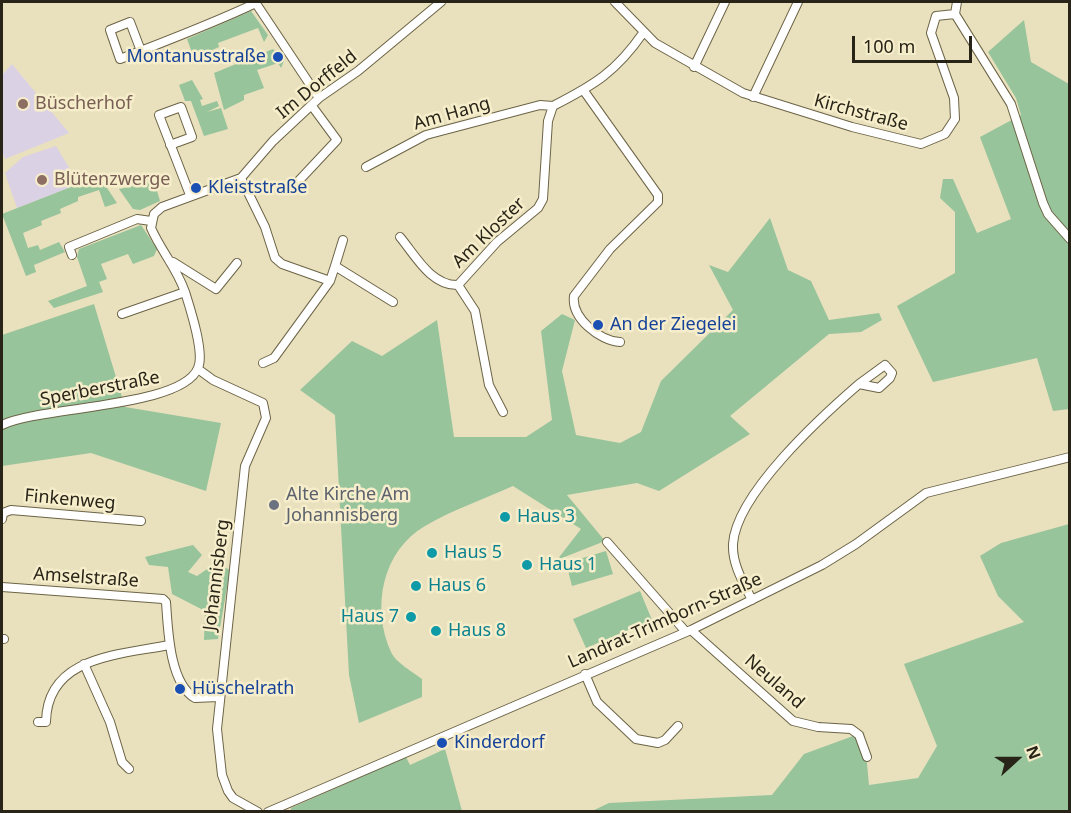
<!DOCTYPE html>
<html>
<head>
<meta charset="utf-8">
<style>
  body { margin:0 }
  #map { position:relative; width:1071px; height:813px; overflow:hidden; background:#e9e0be; font-family:"Noto Sans",sans-serif }
  canvas { display:block }
  .frame { position:absolute; inset:0; border:3px solid #282418; pointer-events:none }
  .north { position:absolute; left:987px; top:729px; width:60px; height:60px; -webkit-text-stroke:4px #f6edcb; paint-order:stroke; rotate:69deg; font-size:16px; font-weight:700; line-height:24px; text-align:center; color:#282418 }
  .north::after { content:''; display:block; margin:auto; width:21px; height:27px; background:#282418; clip-path:polygon(50% 0,100% 100%,50% 72%,0 100%) }
  .scale { position:absolute; left:852px; top:36px; width:120px; height:27px; box-sizing:border-box; border:3px solid #282418; border-top:0; padding-left:8px; font-size:18px; line-height:21px; white-space:nowrap; color:#282418; -webkit-text-stroke:4px #f6edcb; paint-order:stroke }
</style>
</head>
<body>
<div id="map">
<canvas width="1071" height="813"></canvas>
<div class="frame"></div>
<div class="north">N</div>
<div class="scale">100 m</div>
</div>
<script>
const ctx = document.querySelector('canvas').getContext('2d');
ctx.lineJoin = 'round';
function paint(path, color) { ctx.fillStyle = color; ctx.fill(path, 'evenodd'); }
function trace(path, color, width, dash) { ctx.strokeStyle = color; ctx.lineWidth = width; ctx.lineCap = dash ? 'butt' : 'round'; ctx.setLineDash(dash || []); ctx.stroke(path); }
function write(font, color, halo, rows, align = 'center') {
  ctx.font = font + ' "Noto Sans",sans-serif'; ctx.lineWidth = 5; ctx.setLineDash([]); ctx.textBaseline = 'middle'; ctx.strokeStyle = halo; ctx.fillStyle = color; for (const [text, x, y, turn = 0] of rows) {
    ctx.save(); ctx.translate(x, y); ctx.rotate((+turn || 0) * Math.PI / 180); ctx.textAlign = isNaN(turn) ? turn : align; if (halo) ctx.strokeText(text, 0, 0); ctx.fillText(text, 0, 0); ctx.restore();
  }
}
paint(new Path2D(`
  M12,64L69,133L5,159L2,151V75Z
  M56,146L79,184L17,208L5,173L23,157Z`), '#dbd1e5');
paint(new Path2D(`
  M251,11L268,35L264,42L258,28L218,43L219,47L194,58L187,39Z
  M1024,20L1031,62L1069,84V409L1053,411L1037,358L933,382L897,306L955,273V212L940,198L943,179H953L977,233L1011,219L980,137L1021,115L1016,98L988,52Z
  M273,49L284,61L281,68L278,63L257,70L264,88L244,95V100L224,110L214,73Z
  M192,80L203,99L200,100L202,106L217,101L219,106L207,112L221,108L228,129L204,136L191,101H185L179,85Z
  M99,176L117,203L105,207L99,190L78,197V201L60,209L61,213L41,221L42,225L23,233L28,248L38,245L40,250L59,242L65,252L34,265L36,272L26,276L2,214Z
  M153,177L160,201L140,210L133,209L119,189L134,186Z
  M770,218L788,270L811,281L829,320L879,313L882,320L861,332L829,334L730,416L750,434L659,491L637,483L567,495L605,541L557,560L581,529L513,486C484,499 452,510 425,526C382,551 371,608 391,652C395,662 413,672 422,679V697L359,723L349,675L335,415L300,390L352,341L382,356L437,320L454,437H526L552,420L541,331L562,314L575,320L562,371L576,435L620,443L641,432L661,381L733,310L709,265L728,272Z
  M141,225L157,249L154,256L133,264L128,254L101,264L107,279L99,282L103,292L54,308L48,301L87,286L77,257L79,249Z
  M94,304L125,407L221,423L206,491L91,453L2,466V335Z
  M1069,524V811L590,812L609,803L772,795L804,754L864,732L869,785L918,778L937,746L904,664L1024,622L998,596L980,556L1001,543Z
  M193,545L202,555L188,572L197,576L216,563L230,570L218,639L204,640L205,611L172,594L168,567L149,565L145,557Z
  M606,551L613,574L572,586L566,563Z
  M640,591L652,620L586,648L573,619Z
  M445,749L462,811H291V808L406,757L410,765Z`), '#97c49b');
const minor = new Path2D(`
  M255,2L319,98
  M615,2L655,43L743,93L852,127L921,144L945,134L955,119L954,98L931,33L936,16L955,14L1011,104L1043,203L1048,214L1070,239
  M955,14L957,2
  M141,51L130,22L110,30L120,59C166,41 212,24 256,3
  M694,67L725,2
  M584,91L658,195V202L610,249L574,296C571,318 600,341 620,342
  M753,97L798,2
  M170,145L192,137L181,107L159,115L190,195
  M366,167L426,135L540,105L553,106
  M241,178L265,227L275,258L282,264L330,281L335,266L393,302
  M292,188L337,140L312,106
  M400,237C415,255 431,286 458,285L497,242L538,208L543,199L548,121L553,106C594,85 616,72 643,33
  M72,255L69,247L137,219L151,221
  M173,262L216,289L237,263
  M335,266L343,240
  M458,285L475,311L489,385L503,412
  M122,314L185,292
  M263,363L274,358L330,281
  M198,369L213,380L263,403L266,418L245,466L217,729L222,775L228,791L233,798L258,812
  M2,425C40,406 182,408 198,368C205,353 190,308 185,292C177,268 161,251 151,228L154,214L162,207L241,178L273,141L319,98L358,71L441,2
  M2,519L3,513L11,510L141,521
  M607,542L686,632
  M2,587L163,599L166,602C168,628 169,683 195,698L218,697
  M752,600C743,582 732,564 733,544C736,494 822,416 859,384L879,388L890,378L892,373L885,365L859,384
  M691,630L793,721L818,727L851,729L859,735L867,757
  M2,639H4
  M84,664L110,722L122,762L129,769
  M585,674L597,702L636,739L658,743L665,740L678,726
  M38,722H46C47,656 119,655 169,645
  M268,812L691,630L822,565L856,544L926,493L1070,457`);
trace(minor, '#6c6446', 10);
trace(minor, '#fff', 8);
for (const [x, y, r, color] of [
  [278,57,6,"#1a4fb4"],
  [23,104,6,"#8d6e63"],
  [42,180,6,"#8d6e63"],
  [196,188,6,"#1a4fb4"],
  [598,325,6,"#1a4fb4"],
  [274,505,6,"#6b7280"],
  [505,517,6,"#0f9aa8"],
  [432,553,6,"#0f9aa8"],
  [527,565,6,"#0f9aa8"],
  [416,586,6,"#0f9aa8"],
  [411,617,6,"#0f9aa8"],
  [436,631,6,"#0f9aa8"],
  [180,689,6,"#1a4fb4"],
  [442,743,6,"#1a4fb4"]
]) { const dot = new Path2D(); dot.arc(x, y, r, 0, 2 * Math.PI); ctx.fillStyle = color; ctx.fill(dot); trace(dot, '#f6edcb', 2); }
write('18px', '#164399', '#f6edcb', [
  ["Montanusstraße",266,57,"right"],
  ["Kleiststraße",208,188],
  ["An der Ziegelei",610,325],
  ["Hüschelrath",192,689],
  ["Kinderdorf",454,743]
], 'left');
write('18px', '#282418', '#f6edcb', [
  ["Im Dorffeld",317,85,-39],
  ["Kirchstraße",861,113,15],
  ["Am Hang",452,114,-16],
  ["Am Kloster",489,233,-44],
  ["Sperberstraße",100,389,-11],
  ["Finkenweg",70,500,5],
  ["Johannisberg",217,575,-83],
  ["Amselstraße",86,578,4],
  ["Landrat-Trimborn-Straße",665,621,-24],
  ["Neuland",774,682,41]
]);
write('18px', '#785e54', '#f6edcb', [
  ["Büscherhof",35,104],
  ["Blütenzwerge",54,180]
], 'left');
write('18px', '#5b616d', '#f6edcb', [
  ["Alte Kirche Am",286,495],
  ["Johannisberg",286,516]
], 'left');
write('18px', '#0d838f', '#f6edcb', [
  ["Haus 3",517,517],
  ["Haus 5",444,553],
  ["Haus 1",539,565],
  ["Haus 6",428,586],
  ["Haus 7",399,617,"right"],
  ["Haus 8",448,631]
], 'left');
</script>
</body>
</html>
